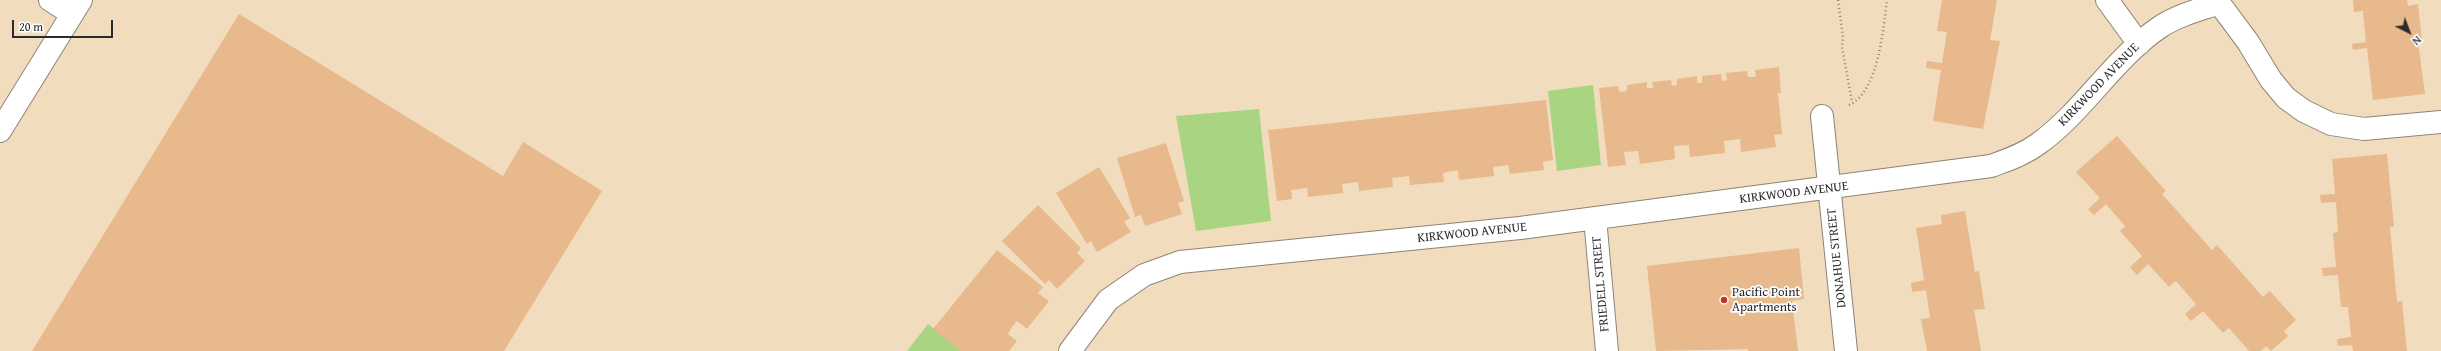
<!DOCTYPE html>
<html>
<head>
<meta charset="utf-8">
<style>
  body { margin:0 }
  #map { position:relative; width:2441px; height:351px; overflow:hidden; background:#f2dcbe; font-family:"Gentium Book Plus",serif }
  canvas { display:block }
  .north { position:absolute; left:2389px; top:12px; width:40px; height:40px; -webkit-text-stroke:3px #fff; paint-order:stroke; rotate:138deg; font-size:11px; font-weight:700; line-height:16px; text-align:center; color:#2b2b2b }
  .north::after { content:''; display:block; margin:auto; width:14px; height:18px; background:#2b2b2b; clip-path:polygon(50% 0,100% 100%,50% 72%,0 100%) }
  .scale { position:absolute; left:12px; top:20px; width:101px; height:18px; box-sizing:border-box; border:2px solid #2b2b2b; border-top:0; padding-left:5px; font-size:12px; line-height:14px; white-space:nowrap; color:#2b2b2b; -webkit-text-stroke:3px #fff; paint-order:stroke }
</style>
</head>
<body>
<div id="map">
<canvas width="2441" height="351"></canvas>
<div class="north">N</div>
<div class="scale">20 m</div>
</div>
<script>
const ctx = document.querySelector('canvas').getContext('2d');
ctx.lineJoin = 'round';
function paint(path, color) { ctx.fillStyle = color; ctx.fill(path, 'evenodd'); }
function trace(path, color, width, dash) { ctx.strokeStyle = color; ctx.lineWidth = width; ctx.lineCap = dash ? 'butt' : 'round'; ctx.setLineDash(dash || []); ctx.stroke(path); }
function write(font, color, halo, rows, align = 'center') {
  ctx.font = font + ' "Gentium Book Plus",serif'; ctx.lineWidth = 3.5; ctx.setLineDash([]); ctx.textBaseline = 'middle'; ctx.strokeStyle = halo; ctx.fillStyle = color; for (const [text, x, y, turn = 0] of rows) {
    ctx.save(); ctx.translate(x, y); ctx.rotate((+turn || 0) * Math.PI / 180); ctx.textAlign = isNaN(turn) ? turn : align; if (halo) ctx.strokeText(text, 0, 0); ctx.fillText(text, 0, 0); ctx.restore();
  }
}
paint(new Path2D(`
  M1593,85L1601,165L1557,171L1548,91Z
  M1259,109L1271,221L1196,231L1176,116Z
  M928,324L963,351H907Z`), '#a9d582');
paint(new Path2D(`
  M1942,0H1997L1990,40L2000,41L1983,129L1933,121L1941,70L1926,68L1927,61L1942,63L1947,32L1937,31Z
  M2353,0H2407L2408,6L2418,4L2422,41L2418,42L2425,94L2373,100L2367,48L2353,50L2352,44L2366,42L2363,11L2354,12Z
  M239,14L503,176L523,142L602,191L504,351H32Z
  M1779,67L1781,93H1778L1782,134L1774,135L1776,147L1741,152L1740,139L1731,140L1724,141L1725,153L1690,157L1689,145L1674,146L1675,159L1640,164L1638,151L1624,152L1626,165L1608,167L1599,88L1618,86L1619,92L1627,91V85L1647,82V88H1653L1652,82L1671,80L1672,86L1677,85V79L1697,76V83H1702V76L1721,74L1722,81L1727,80L1726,73L1747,71L1748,77H1756L1755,70Z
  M1546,100L1553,160L1543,162L1544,170L1510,174L1508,165L1493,167L1494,176L1459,180L1458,171H1452L1443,173L1444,182L1410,185L1409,176L1392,178L1393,187L1359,191L1358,182L1342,184L1343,193L1308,197L1307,188L1300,189L1291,190L1292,199L1277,201L1268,130Z
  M2117,136L2166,191L2162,194L2212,250L2217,245L2263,297L2270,291L2296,320L2284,331L2288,336L2271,351L2266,346L2261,351H2249L2229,328L2223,333L2203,311L2191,321L2185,314L2196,304L2176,281L2169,287L2148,264L2137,275L2130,267L2142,256L2120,231L2125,226L2106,204L2094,215L2088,209L2100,198L2076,172Z
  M1166,143L1184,201L1178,203L1182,214L1145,226L1141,215L1135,217L1117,158Z
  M2387,154L2394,227H2390L2397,302L2402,301L2407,351H2353L2352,345L2338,346L2337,339L2351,337L2348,307H2341L2338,275L2323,276L2322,268L2336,267L2333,233L2338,232L2336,202L2321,203L2320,195L2335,194L2332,159Z
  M1099,167L1130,218L1124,222L1131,232L1097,252L1091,241L1087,244L1056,193Z
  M1038,205L1081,248L1077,253L1085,261L1057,289L1049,280L1045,284L1002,241Z
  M1965,211L1975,272L1979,271L1985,309L1974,310L1981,351H1927L1921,319L1930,318L1926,290L1912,292L1911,283L1924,280L1916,228L1942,224L1941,215Z
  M1799,248L1804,299L1792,301L1798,351H1748V349L1656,351L1647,266Z
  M997,250L1043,287L1038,293L1049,301L1027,329L1017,321L1012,327L1008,334L1017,341L1009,351H961L933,329Z`), '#e7b98d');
const minor = new Path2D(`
  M50,0L72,14
  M2107,0L2139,44
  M2219,3L2248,42L2271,80L2286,98L2304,111L2331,124L2364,129L2441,122
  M1822,116L1846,351
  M0,131L81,0
  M1595,218L1607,351
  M1070,351L1108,300L1144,275L1180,262L1520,228L1991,166C2007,160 2023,155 2038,144C2084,111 2113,59 2160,27C2178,15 2199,10 2219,3`);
trace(minor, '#8e8474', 24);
trace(new Path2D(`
  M1838,0L1843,37L1842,47L1852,102
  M1849,105C1879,91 1883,29 1887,0`), '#8e8474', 2.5, [1, 3]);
trace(minor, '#fff', 22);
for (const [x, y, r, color] of [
  [1724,300,4,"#c8321e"]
]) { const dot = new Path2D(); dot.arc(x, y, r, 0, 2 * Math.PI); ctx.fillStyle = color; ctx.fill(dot); trace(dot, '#fff', 1.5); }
write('13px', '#2b2b2b', '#fff', [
  ["KIRKWOOD AVENUE",2099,85,-46],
  ["KIRKWOOD AVENUE",1794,193,-7],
  ["KIRKWOOD AVENUE",1472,233,-6],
  ["DONAHUE STREET",1837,258,-96],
  ["FRIEDELL STREET",1601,284,-95]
]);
write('13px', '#2b2b2b', '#fff', [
  ["Pacific Point",1732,293],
  ["Apartments",1732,308]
], 'left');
</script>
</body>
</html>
